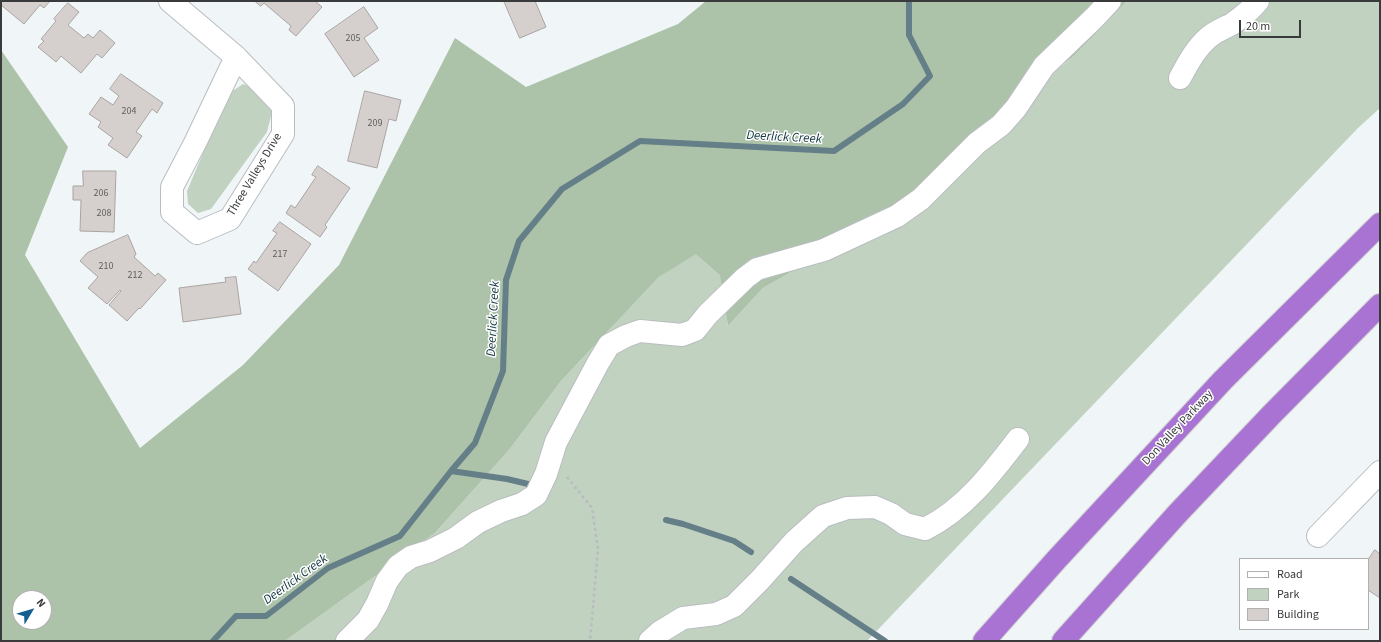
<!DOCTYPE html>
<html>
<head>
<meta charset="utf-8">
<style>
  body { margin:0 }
  #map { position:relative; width:1381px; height:642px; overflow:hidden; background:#f0f5f8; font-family:"Source Sans 3",sans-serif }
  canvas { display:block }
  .frame { position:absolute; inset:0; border:2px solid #393a3c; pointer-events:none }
  .legend { position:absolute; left:1239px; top:558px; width:130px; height:72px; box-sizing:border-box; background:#fff; border:1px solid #b0b0b1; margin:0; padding:5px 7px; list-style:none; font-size:12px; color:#393a3c }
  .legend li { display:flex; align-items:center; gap:8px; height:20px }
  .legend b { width:20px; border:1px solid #b0b0b1 }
  .north { position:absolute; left:12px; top:590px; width:40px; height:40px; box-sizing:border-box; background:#fff; border:1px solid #b0b0b1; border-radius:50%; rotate:52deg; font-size:11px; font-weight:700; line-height:16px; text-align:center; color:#393a3c }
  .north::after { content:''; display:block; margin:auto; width:14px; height:18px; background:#165f93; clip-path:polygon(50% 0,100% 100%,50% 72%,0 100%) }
  .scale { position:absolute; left:1239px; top:20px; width:62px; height:18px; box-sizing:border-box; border:2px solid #393a3c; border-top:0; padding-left:5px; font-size:12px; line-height:14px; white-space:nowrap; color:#393a3c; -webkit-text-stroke:3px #fff; paint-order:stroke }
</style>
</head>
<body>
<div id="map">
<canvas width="1381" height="642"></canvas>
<div class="frame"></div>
<ul class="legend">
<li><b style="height:5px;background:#fff"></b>Road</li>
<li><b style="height:11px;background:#c2d2c1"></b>Park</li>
<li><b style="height:11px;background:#d5d0cd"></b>Building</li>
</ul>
<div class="north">N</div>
<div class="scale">20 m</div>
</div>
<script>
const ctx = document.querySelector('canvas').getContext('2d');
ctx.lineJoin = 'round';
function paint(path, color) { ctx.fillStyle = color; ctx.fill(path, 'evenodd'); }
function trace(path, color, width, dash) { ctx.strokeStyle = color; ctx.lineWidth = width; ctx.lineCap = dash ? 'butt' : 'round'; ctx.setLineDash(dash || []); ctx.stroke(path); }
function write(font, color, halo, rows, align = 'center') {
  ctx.font = font + ' "Source Sans 3",sans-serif'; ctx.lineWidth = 3; ctx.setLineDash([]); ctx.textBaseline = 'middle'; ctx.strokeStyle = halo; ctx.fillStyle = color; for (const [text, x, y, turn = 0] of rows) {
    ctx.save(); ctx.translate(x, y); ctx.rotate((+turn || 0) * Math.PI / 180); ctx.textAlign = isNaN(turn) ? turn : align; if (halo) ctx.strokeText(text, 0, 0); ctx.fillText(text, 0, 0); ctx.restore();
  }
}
paint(new Path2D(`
  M1127,1H1380V108L1358,128L867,641H285L435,533L509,450L561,381L659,277L673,267L692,249L725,265L721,277L728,326L763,288L842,243L1074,56Z
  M243,84L256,88L273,108L267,132L211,209L198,213L188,204L187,191L228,94Z`), '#c2d2c1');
paint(new Path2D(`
  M706,1H1127L1074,56L1036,85L936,197L842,243L763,288L728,326L720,275L696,254L659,277L561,381L509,450L435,533L285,641H1V50L68,147L25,255L140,448L243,365L339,265L455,38L526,87L678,24ZM20,598H44V622H20Z`), '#acc3aa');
trace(new Path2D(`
  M451,471L507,479L528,484
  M666,520L683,524L734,541L751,552
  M791,579L885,641
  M213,641L236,616H266L328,568L400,536L451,471L475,443L503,371L506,280L519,241L562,189L640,141L834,151L903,104L930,76L909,35V1`), '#657f88', 6);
const building = new Path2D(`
  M1,1H50L44,8L40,5L24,24L1,5Z
  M255,1H315L322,7L296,36L289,30L291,26L264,3L261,6Z
  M504,1H535L546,27L520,38Z
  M68,3L79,12L68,25L84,38L88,34L93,38L100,30L115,43L102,58L97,54L81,73L61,56L56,62L38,47L44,41L41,39L56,21L54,19Z
  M364,7L378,28L364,38L379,60L354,77L325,34Z
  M121,74L163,103L157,113L152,109L136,132L142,136L127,158L108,145L113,138L98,127L101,122L89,114L101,97L113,105L119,96L110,89Z
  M365,91L401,100L396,121L389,119L377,168L348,161Z
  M318,166L350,188L325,225L327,227L320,237L286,213L291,205L295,208L316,177L312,175Z
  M83,171H116L114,232L80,231L81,200H73V186H83Z
  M280,222L311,244L278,291L248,269L254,261L256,263L277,233L273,231Z
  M128,235L136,254L134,257L155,276L158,273L166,280L140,309L139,308L127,321L109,305L121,291L120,290L107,304L88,288L98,277L80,261L87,253Z
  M236,277L241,314L183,322L179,288L226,282L225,278Z
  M1375,550L1380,554V598L1368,590V560Z`);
paint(building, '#d5d0cd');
trace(building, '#a9a4a1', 1);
const minor = new Path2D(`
  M170,1L236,57L283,106V134L230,219L197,233L172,212V187L196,141L236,57
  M1180,78C1188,63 1198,44 1213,34C1219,30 1226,27 1232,24C1242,17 1251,10 1258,1
  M1318,536L1380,472
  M347,641L368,620L377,604L387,581L398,566L411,557L430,551L456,538L478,522L501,511L522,504L536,495L546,474L556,442L598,363L609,345L626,336L640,331L682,335L695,330L708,314L745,278L757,269L824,250L897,216L921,199L977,143L1001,125L1016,108L1044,66L1094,18L1110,1
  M650,641L660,632L683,618L716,614L734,606L760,580L794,542L823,516L847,508L875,507L891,514L905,524L925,529C964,510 992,473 1018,439`);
const highway = new Path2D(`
  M984,641L1057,559L1223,380L1380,224
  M1063,641L1178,513L1272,414L1380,305`);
trace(minor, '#b9bdc0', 24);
trace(highway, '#cfd0d0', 24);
trace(new Path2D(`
  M567,477L592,508L598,549L590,641`), '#b9bcbf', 2.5, [3, 3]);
trace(minor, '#fff', 22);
trace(highway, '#a973d3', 22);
write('10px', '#606060', null, [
  ["205",353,39],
  ["204",129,112],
  ["209",375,124],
  ["206",101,194],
  ["208",104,214],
  ["217",280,255],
  ["210",106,267],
  ["212",135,276]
]);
write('12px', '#393a3c', '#fff', [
  ["Three Valleys Drive",255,175,-59],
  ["Don Valley Parkway",1178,428,-47]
]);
write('italic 13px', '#11363f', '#fff', [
  ["Deerlick Creek",784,138,3],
  ["Deerlick Creek",494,319,-87],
  ["Deerlick Creek",296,580,-36]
]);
</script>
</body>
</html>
